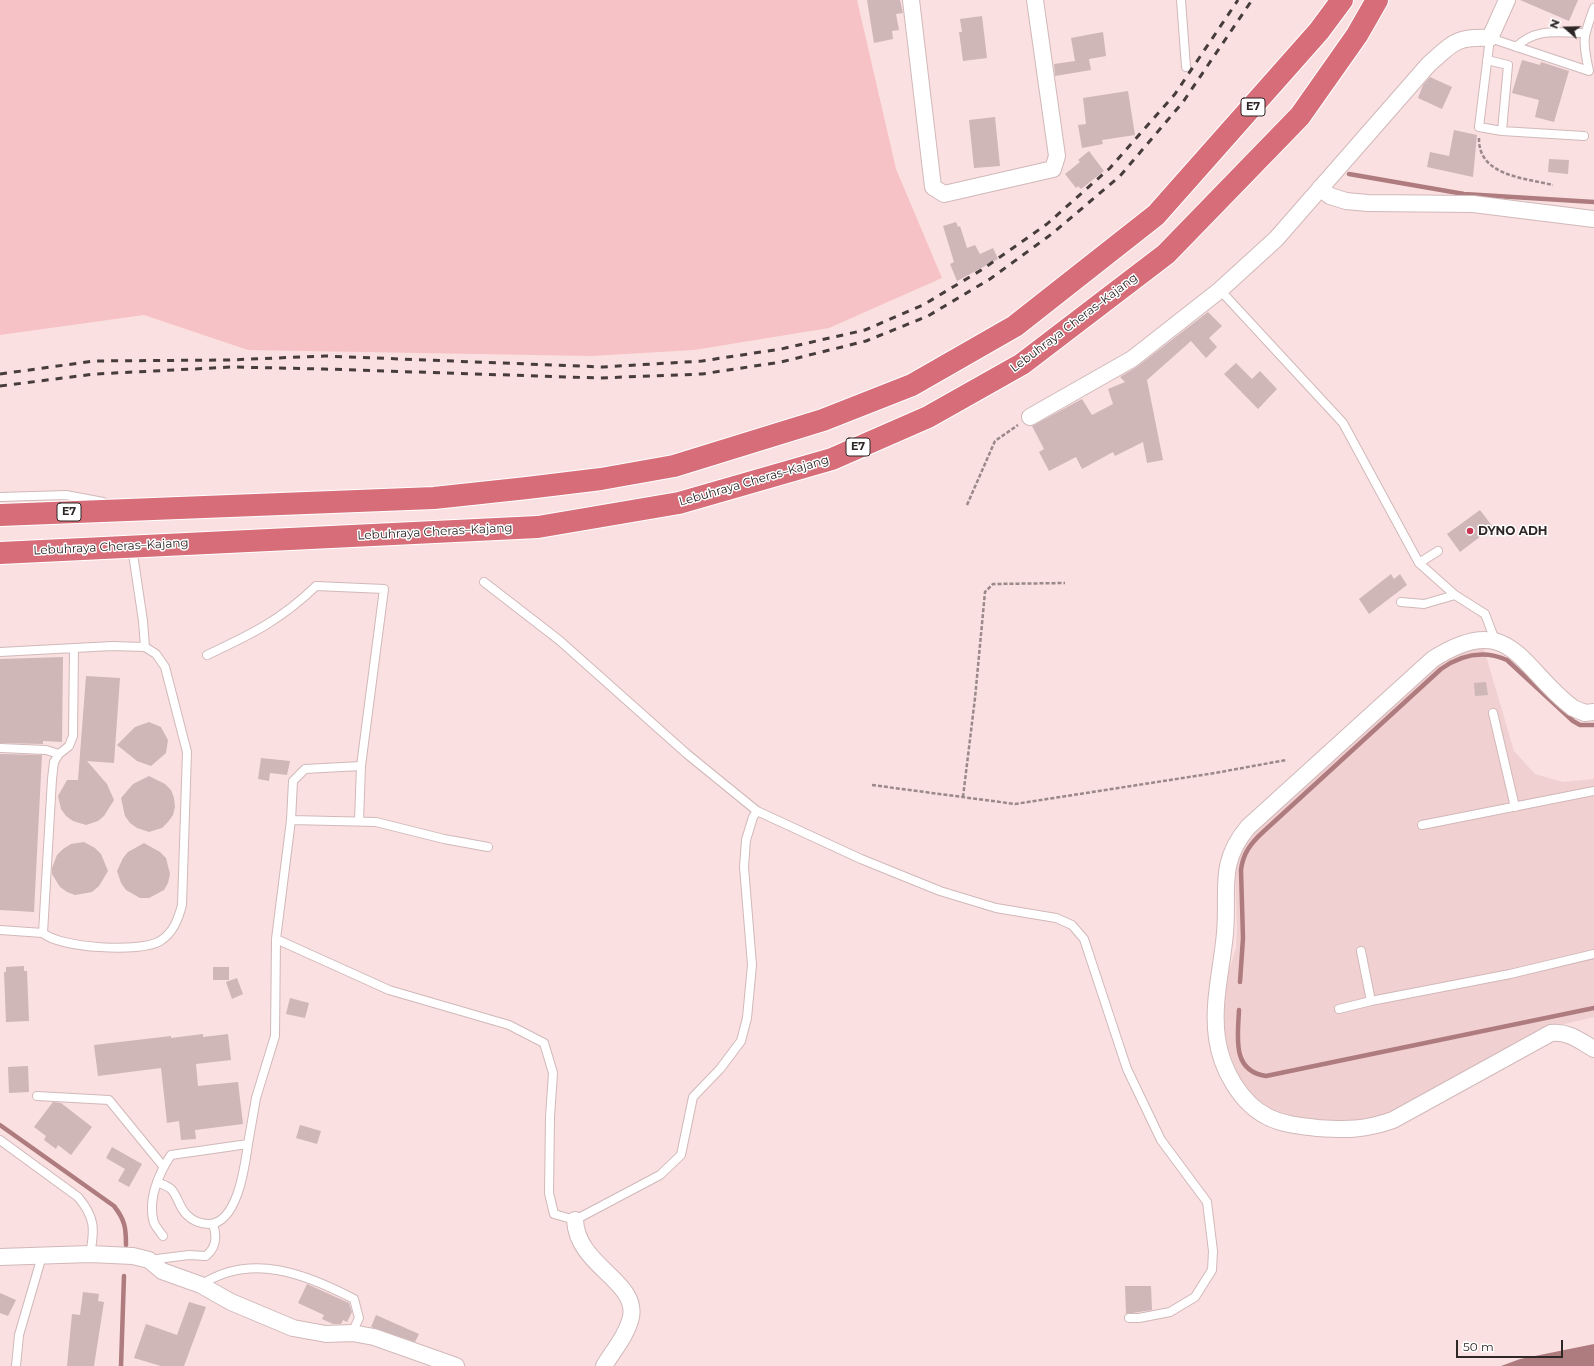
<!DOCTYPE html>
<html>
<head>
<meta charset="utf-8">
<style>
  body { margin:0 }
  #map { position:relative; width:1594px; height:1366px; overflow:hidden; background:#fae0e1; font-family:Montserrat,sans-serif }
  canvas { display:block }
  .north { position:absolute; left:1546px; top:8px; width:40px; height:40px; -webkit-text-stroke:3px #fff; paint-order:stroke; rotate:290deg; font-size:11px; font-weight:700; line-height:16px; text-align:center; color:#2f2626 }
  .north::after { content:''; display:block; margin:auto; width:14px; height:18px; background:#2f2626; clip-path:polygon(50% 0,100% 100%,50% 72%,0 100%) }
  .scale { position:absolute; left:1456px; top:1340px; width:107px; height:18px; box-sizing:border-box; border:2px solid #2f2626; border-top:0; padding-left:5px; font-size:12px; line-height:14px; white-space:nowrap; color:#2f2626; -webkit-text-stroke:3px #fff; paint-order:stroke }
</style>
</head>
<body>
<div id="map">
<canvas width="1594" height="1366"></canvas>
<div class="north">N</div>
<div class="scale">50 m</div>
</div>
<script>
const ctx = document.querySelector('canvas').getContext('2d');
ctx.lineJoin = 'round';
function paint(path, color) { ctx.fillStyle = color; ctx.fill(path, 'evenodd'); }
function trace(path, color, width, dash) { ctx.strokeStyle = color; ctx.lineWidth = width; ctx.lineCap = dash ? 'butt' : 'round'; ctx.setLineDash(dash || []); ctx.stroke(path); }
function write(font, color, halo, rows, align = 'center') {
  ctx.font = font + ' Montserrat,sans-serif'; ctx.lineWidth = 3; ctx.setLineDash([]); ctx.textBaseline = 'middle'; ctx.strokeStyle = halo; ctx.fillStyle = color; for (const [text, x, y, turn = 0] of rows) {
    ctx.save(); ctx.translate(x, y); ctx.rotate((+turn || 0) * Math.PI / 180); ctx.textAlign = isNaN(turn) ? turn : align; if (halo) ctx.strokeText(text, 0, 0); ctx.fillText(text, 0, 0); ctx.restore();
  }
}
paint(new Path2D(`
  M1470,649H1484L1514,751L1535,774L1563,782L1594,779V1017L1544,1029L1387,1115L1346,1124L1292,1118L1271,1110L1251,1093L1237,1073L1228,1048L1224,1027L1226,981L1236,948L1237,927L1235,866L1247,837L1440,662Z`), '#f1d0d2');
paint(new Path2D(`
  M0,0H857L896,169L942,278L829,328L694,350L591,356L248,350L144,315L0,335Z`), '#f7c2c5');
paint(new Path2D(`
  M1594,1344V1366H1501L1520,1359Z`), '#ae7b7e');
trace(new Path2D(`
  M1349,174L1464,194L1594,202
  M1240,982L1243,938L1241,870C1243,853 1251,843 1263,832L1441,669C1461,655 1484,650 1507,660L1573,721L1580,725H1594
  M1239,1010C1238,1036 1231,1071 1266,1076L1594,1008
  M0,1125L114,1206C125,1220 126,1228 126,1245
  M121,1366L124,1276`), '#ae7b7e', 4.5);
paint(new Path2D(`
  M867,0H900L903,13L896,14L899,30L892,31L893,39L874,43Z
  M1520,0H1578L1569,21Z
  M982,16L987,58L963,61L959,32H962L960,19Z
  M1103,32L1106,56L1089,59L1091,70L1055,76L1054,64L1075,61L1071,38Z
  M1522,60L1540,65L1541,62L1569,71L1554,122L1535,117L1539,100L1512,93Z
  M1430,77L1452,87L1442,109L1418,98L1423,85Z
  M1128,91L1135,135L1102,140L1103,144L1082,148L1078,125L1086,124L1083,98Z
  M995,117L1000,166L974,168L969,120Z
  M1454,130L1477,135L1473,177L1427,167L1430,152L1449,156Z
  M1089,151L1104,171L1081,189L1078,186L1076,188L1065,174L1080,162L1078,160Z
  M1549,159L1569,160L1568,174L1548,172Z
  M956,222L958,227L960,226L967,248L975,245L980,254L993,248L998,259L957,281L950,264L954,262L943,226Z
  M1208,312L1222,326L1209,338L1217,347L1206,358L1191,341L1147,380L1163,460L1147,463L1143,442L1115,456L1113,452L1082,469L1076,457L1049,471L1039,452L1044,449L1032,426L1082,399L1092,415L1113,404L1108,389L1125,382L1120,377L1138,366Z
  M1236,363L1252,379L1260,371L1277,389L1258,409L1224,374Z
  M1480,510L1493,527L1460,552L1447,534Z
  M1391,574L1394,579L1400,574L1407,585L1369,614L1359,599Z
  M63,657L62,742L43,741V744L0,743V659Z
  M86,676L120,678L114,763L87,761L107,784L114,800L104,816L98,821L86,825L73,821L66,816L61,809L58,796L67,780H78Z
  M1486,682L1488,695L1475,696L1474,683Z
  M149,722L161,727L168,740L166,753L151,766L137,761L117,745L135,727Z
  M0,754L42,755L34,912L0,910Z
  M261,758L290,761L287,775L270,773L269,781L258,779Z
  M149,776L165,784L171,790L174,798L175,807L173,815L168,822L162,828L149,832L137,828L130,823L125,816L121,798L133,784Z
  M84,842L95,848L101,854L108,871L99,886L92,892L75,895L67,892L60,887L52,874V868L57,855L63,849L71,844Z
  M144,843L160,852L166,858L170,874L168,883L164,890L149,898H140L126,890L121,883L117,871L123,858L128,852Z
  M24,966V971H27L29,1021L6,1022L4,972H6V967Z
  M213,967H229V980H213Z
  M237,978L243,994L232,999L226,982Z
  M290,998L309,1003L305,1018L286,1014Z
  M203,1034V1037L228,1034L231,1060L196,1064L198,1086L238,1082L243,1124L195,1130L196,1139L181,1140L179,1121L167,1123L161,1068L98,1076L94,1045L171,1036V1038Z
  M28,1066L29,1092L9,1093L8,1067Z
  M53,1102L61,1103L92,1127L71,1155L58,1145L56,1149L44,1140L46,1136L34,1127Z
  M300,1125L321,1131L317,1144L296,1138Z
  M112,1147L142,1164L129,1187L118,1181L125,1169L106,1158Z
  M307,1284L349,1303L352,1312L347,1322L343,1320L341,1324H333L322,1319L324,1315L298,1303Z
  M1125,1286H1151L1152,1310L1126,1314Z
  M83,1292L99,1294L98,1301L104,1302L94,1366H67L72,1314L80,1315Z
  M0,1293L16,1300L8,1316L0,1313Z
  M189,1302L206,1307L184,1366H161L134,1358L146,1324L177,1335Z
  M376,1315L419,1334L415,1342L371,1327Z`), '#cfb6b7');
const lane = new Path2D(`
  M1181,0L1186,67
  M1516,47C1537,27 1558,33 1585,33
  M1487,60L1508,65L1502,131
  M1584,136L1502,131L1479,127L1490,38L1589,71C1582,40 1583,37 1594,8
  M1220,290L1343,423L1419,563L1455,595L1485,614L1495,640
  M0,497L66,495L103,502
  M1419,563L1438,551
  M1401,602L1424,604L1455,595
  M74,648L73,736L69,746L59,754L54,762L52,779L43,933C59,948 141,953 160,941C173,933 178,920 182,905L187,752L165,667L156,654L145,647L143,621L132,547
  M0,652L112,646L145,647
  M207,655C250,635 281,620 316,586L384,589L361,766L359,821
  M1493,713L1515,807
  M0,748L46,750L59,754
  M757,811L861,859L940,891L996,908L1056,918L1072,925L1084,939L1127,1069L1161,1140L1207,1202L1213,1251L1212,1270L1195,1297L1170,1312L1139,1318H1129
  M291,820L293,781L305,769L361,766
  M1422,825L1594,791
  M0,930L43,933
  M276,939L389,990L509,1025L544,1043L553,1073L550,1117L549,1193L554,1214L575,1220L660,1175L681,1155L693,1097L720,1069L741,1041L747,1018L752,965L744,867L746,840L753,817L757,811L687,754L559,640L484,582
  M1361,951L1371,1001
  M1339,1009L1371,1001L1510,974L1594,954
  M37,1096L109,1100L163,1166
  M0,1140L78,1197C95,1217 95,1229 90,1254
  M157,1182C161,1184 168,1186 171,1189C178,1196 179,1208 187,1215C193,1221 200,1224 209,1224C238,1223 245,1165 248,1144
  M163,1236C160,1232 156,1227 154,1223C147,1200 159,1173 171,1155L248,1144L256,1098L275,1036L276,939L291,820L376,822L444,839L488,847
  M149,1260L189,1255L206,1256C217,1247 217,1236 213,1224
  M201,1285C251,1252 306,1274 354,1299L359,1318L352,1333
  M16,1366L19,1335L42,1256`);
const street = new Path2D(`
  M911,0L933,187L944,194L1053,169L1057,156L1035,0
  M1320,188L1330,196L1346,201L1368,203L1473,204L1594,219
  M1030,417L1132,359L1220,290L1276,239L1429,64C1453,43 1456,36 1490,38L1507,0
  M1594,712L1585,713L1573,708C1520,668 1511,609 1433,659L1248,827C1217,864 1229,890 1225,933C1222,968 1212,1003 1217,1038C1221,1068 1240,1103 1268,1117C1284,1125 1301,1126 1318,1128C1347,1130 1365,1130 1393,1120L1551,1033C1568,1031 1580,1041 1594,1049
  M575,1220C577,1266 638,1281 631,1317C627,1335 613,1351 604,1366
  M0,1257L90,1254L133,1256L149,1260L162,1271L201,1285L231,1302L293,1328L326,1334L352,1333L374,1337L456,1366`);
const highway = new Path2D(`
  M0,515L434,498L527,488L601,479L674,466L823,420L912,385L1015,326L1156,215L1319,31L1342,0
  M0,553L538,527L679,503L832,459L928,417L1022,364L1166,254L1300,116L1357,35L1377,0`);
trace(lane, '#d1b8b9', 10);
trace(street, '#d1b8b9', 18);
trace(highway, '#fff', 24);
trace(new Path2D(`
  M1479,138C1478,176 1525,178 1553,185
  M967,505L995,441L1018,425
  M872,785L1015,804L1215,773L1286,760
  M963,797L975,698L985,592L993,584L1065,583`), '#9b8989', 2.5, [4, 2]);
trace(lane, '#fff', 8);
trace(street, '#fff', 16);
trace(highway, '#d76d78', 22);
trace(new Path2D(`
  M0,374L94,361L229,360L325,356L603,367L702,361L781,349L865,330L923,305L983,269L1047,224L1110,168L1175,94L1238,0
  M0,386L95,374L232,367L324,369L599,378L702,374L781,362L866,341L928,316L990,279L1053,233L1120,176L1183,102L1252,0`), '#473c3c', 3, [7, 7]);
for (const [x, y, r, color] of [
  [1470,531,4,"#c73752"]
]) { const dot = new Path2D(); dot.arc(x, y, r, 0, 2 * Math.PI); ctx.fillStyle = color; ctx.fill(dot); trace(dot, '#fff', 1.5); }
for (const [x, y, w] of [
  [1253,107,24],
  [858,447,24],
  [69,512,24]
]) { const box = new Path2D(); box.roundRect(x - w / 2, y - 9, w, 18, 3); ctx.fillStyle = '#fff'; ctx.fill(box); trace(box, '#2f2626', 1); }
write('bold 11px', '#2f2626', null, [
  ["E7",1253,107],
  ["E7",858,447],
  ["E7",69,512]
]);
write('12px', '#2f2626', '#fff', [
  ["Lebuhraya Cheras–Kajang",1074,323,-37],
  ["Lebuhraya Cheras–Kajang",754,481,-16],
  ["Lebuhraya Cheras–Kajang",435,532,-3],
  ["Lebuhraya Cheras–Kajang",111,547,-3]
]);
write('bold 12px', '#2f2626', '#fff', [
  ["DYNO ADH",1478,531]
], 'left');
</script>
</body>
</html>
